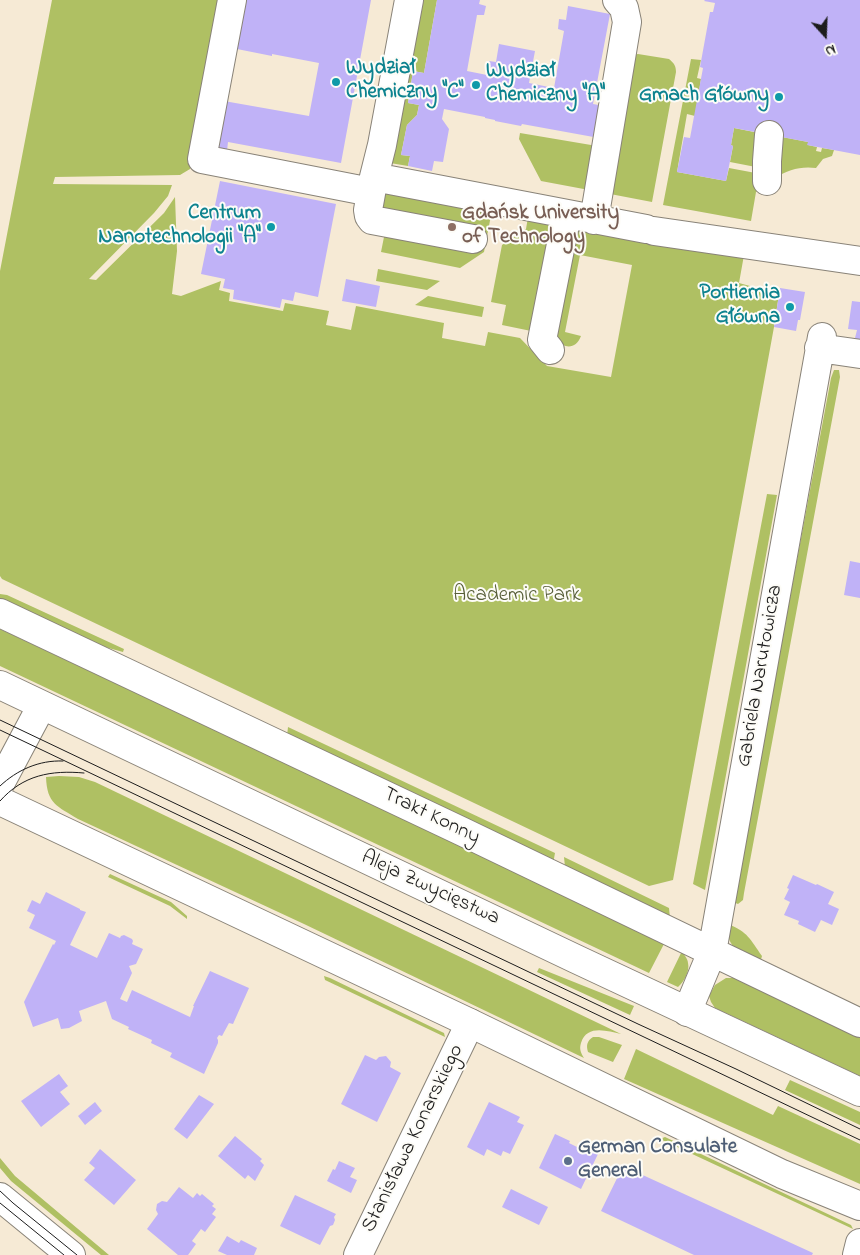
<!DOCTYPE html>
<html>
<head>
<meta charset="utf-8">
<style>
  body { margin:0 }
  #map { position:relative; width:860px; height:1255px; overflow:hidden; background:#f6ead5; font-family:"Indie Flower",sans-serif }
  canvas { display:block }
  .north { position:absolute; left:800px; top:10px; width:50px; height:50px; -webkit-text-stroke:4px #fdfcf7; paint-order:stroke; rotate:160deg; font-size:14px; font-weight:700; line-height:20px; text-align:center; color:#1c1c1c }
  .north::after { content:''; display:block; margin:auto; width:18px; height:22px; background:#1c1c1c; clip-path:polygon(50% 0,100% 100%,50% 72%,0 100%) }
</style>
</head>
<body>
<div id="map">
<canvas width="860" height="1255"></canvas>
<div class="north">N</div>
</div>
<script>
const ctx = document.querySelector('canvas').getContext('2d');
ctx.lineJoin = 'round';
function paint(path, color) { ctx.fillStyle = color; ctx.fill(path, 'evenodd'); }
function trace(path, color, width, dash) { ctx.strokeStyle = color; ctx.lineWidth = width; ctx.lineCap = dash ? 'butt' : 'round'; ctx.setLineDash(dash || []); ctx.stroke(path); }
function write(font, color, halo, rows, align = 'center') {
  ctx.font = font + ' "Indie Flower",sans-serif'; ctx.lineWidth = 4; ctx.setLineDash([]); ctx.textBaseline = 'middle'; ctx.strokeStyle = halo; ctx.fillStyle = color; for (const [text, x, y, turn = 0] of rows) {
    ctx.save(); ctx.translate(x, y); ctx.rotate((+turn || 0) * Math.PI / 180); ctx.textAlign = isNaN(turn) ? turn : align; if (halo) ctx.strokeText(text, 0, 0); ctx.fillText(text, 0, 0); ctx.restore();
  }
}
paint(new Path2D(`
  M52,0H223L190,169L180,175L55,177L53,184L172,185L168,196L154,213L89,279L96,280L164,213L175,197L177,251L172,294L181,296L221,281L219,290L230,293L229,301L283,311L285,303L329,311L326,325L351,330L356,306L444,323L442,338L485,346L488,332L520,338L547,366L611,377L632,265L580,255L565,332L581,336C576,349 566,349 556,341L571,234L580,227L744,255L739,283L779,294L774,327L673,880L649,886L2,579L0,576V271Z
  M418,0H437L424,73L413,71L408,103L419,105L417,115L407,125L401,155L410,156L408,166L390,163Z
  M638,54L669,59C674,63 676,66 676,72L652,202L605,193L633,55Z
  M691,59L701,60L697,78L701,79L695,116L687,114L677,172L726,181L729,168L761,174L763,185L756,192L751,221L663,205Z
  M734,128L764,134L761,168L730,162L733,146L731,145Z
  M520,133L597,146L589,190L541,181L519,139Z
  M777,136L808,142V145L817,147L816,151L821,152L822,148L834,150L832,156L823,159L816,168C800,166 788,170 775,178Z
  M385,191L492,210L484,252L460,268L381,252L385,232L381,209Z
  M528,217L557,224L536,332L502,325L506,305L491,302L502,245L526,229Z
  M378,269L440,281L427,290L376,281Z
  M428,296L484,307L482,317L415,305Z
  M834,370H839L840,377L744,893L743,900L738,904L733,902L831,378Z
  M767,494L777,495L705,890L693,884Z
  M0,594L7,595L124,649L123,652L94,644L0,602Z
  M0,629L665,942L649,973L0,666Z
  M288,727L555,853L553,864L287,736Z
  M59,776L79,777L95,782L621,1034C607,1031 587,1024 581,1043C579,1049 581,1053 584,1058L304,924L78,819C57,806 47,804 46,777Z
  M564,857L669,908L670,918L565,867Z
  M110,874L171,902L187,916V919L170,906L108,877Z
  M728,924C748,932 750,939 762,956L760,963C740,951 726,950 728,924Z
  M682,951C684,955 688,959 688,963C690,971 684,982 678,987L667,982Z
  M539,968L634,1006L630,1015L537,972Z
  M324,976L330,978L444,1033L445,1037L325,980Z
  M726,978H739L860,1036V1076L715,1008L711,1002L709,996L715,985Z
  M593,1037H599L622,1045L613,1062L588,1052C586,1045 587,1041 593,1037Z
  M636,1049L773,1115L778,1106L860,1144V1184L624,1079Z
  M790,1080L860,1112V1125L785,1090Z
  M665,1137L851,1225L853,1229L660,1139Z
  M0,1158L15,1176L109,1255H101L11,1181L0,1168Z`), '#afc063');
paint(new Path2D(`
  M242,0H371L341,163L228,142L227,151L217,150L224,101L309,116L319,63L272,54V56L232,48Z
  M437,0H480L479,4L486,6L484,15H477L467,71L492,76L493,71L488,69L489,61L496,62L499,44L535,51L529,83L554,88L564,31L558,29L559,19L566,20L568,6L610,14L593,104L604,106L599,138L522,124L521,126L495,121V120L485,118V117L444,109L442,119L449,129L443,162L434,161L432,171L408,166L410,156L401,155L407,125L417,115L419,105L408,103L413,71L424,73Z
  M705,0H860V155L807,145L808,142L734,128L731,145L733,146L726,181L677,172L684,137L690,138L703,68L700,67L710,12H713L715,3L704,1Z
  M220,181L336,204L318,297L295,292L293,301L282,299L280,308L233,299L234,290L223,288L225,279L201,274Z
  M346,279L380,286L376,307L342,301Z
  M780,288L805,292L800,320H798L796,331L774,327Z
  M852,301L860,302V343L854,342L857,330L848,329Z
  M850,561L860,563V598L844,595Z
  M793,875L816,885L817,884L834,892L828,904L839,909L832,925L821,920L815,932L798,924L799,921L784,915L790,902L784,899L789,889L787,888Z
  M46,892L80,909V910L86,912L70,945L97,958L109,933L120,938L121,936L124,935L132,939L133,941L132,944L143,949L136,964L129,966L132,973L120,999L127,1002L132,990L190,1017L194,1006H193L210,971L249,988L233,1024L229,1023L222,1036L219,1035L217,1038L218,1040V1043L204,1074L170,1057L172,1053L151,1043L152,1040L128,1029L129,1027L112,1019L106,1001L79,1011L82,1021L69,1028L61,1029L58,1018L33,1027L24,1002L53,944L54,945L56,941L29,928L35,915L27,911L32,900L40,904Z
  M365,1055L376,1060L379,1057L386,1056L391,1062L390,1067L401,1073L377,1122L341,1104Z
  M59,1074L68,1086L60,1092L70,1104L41,1127L21,1101Z
  M199,1095L214,1104L187,1139L174,1129Z
  M95,1102L102,1111L85,1125L78,1116Z
  M489,1102L520,1117L517,1122L524,1125L510,1154L503,1151L501,1156L487,1149L484,1156L467,1147Z
  M555,1134L570,1141L569,1143L581,1149L582,1147L598,1154L581,1189L539,1168Z
  M235,1136L262,1159L260,1161L264,1165L255,1181L248,1175L245,1179L218,1156Z
  M100,1149L136,1180L114,1205L84,1180L95,1168L89,1163Z
  M339,1161L355,1168L350,1177L357,1180L351,1193L327,1181L333,1169L335,1170Z
  M623,1166L813,1253L812,1255H694L601,1211Z
  M179,1187L193,1198L197,1193L200,1196L202,1194L214,1204L212,1206L216,1209L212,1214L216,1217L205,1232L201,1229L192,1241L196,1244L188,1255H178L147,1229L158,1214L156,1210L157,1204L162,1201L167,1202Z
  M511,1189L548,1207L539,1225L502,1207Z
  M295,1195L336,1214L334,1217L335,1220L333,1225L330,1226L320,1245L280,1226Z
  M227,1236L239,1243L241,1240L257,1248L254,1255H227L218,1251Z`), '#c0b2f7');
const minor = new Path2D(`
  M232,0L202,159L371,192
  M409,0L382,145L374,177L368,210L369,216L372,220L473,239
  M374,177L646,229
  M767,181V161L769,135
  M594,220L627,22L624,8L617,0
  M654,231L860,261
  M819,348L860,354
  M550,350L542,340L567,214
  M0,613L461,831L860,1023
  M687,1012L712,952L822,337
  M358,1255L470,1023
  M857,1255L860,1243`);
const major = new Path2D(`
  M0,685L576,959L860,1092
  M0,784L42,705
  M0,801L470,1023L782,1174L860,1206
  M0,1197L71,1255`);
trace(minor, '#898378', 30);
trace(major, '#898378', 30);
trace(minor, '#fff', 28);
trace(major, '#fff', 28);
trace(new Path2D(`
  M0,720L638,1024L736,1069L860,1129
  M0,730L860,1140
  M0,786C17,770 39,760 63,761
  M0,801C23,775 51,770 84,773
  M0,1191L13,1203L77,1255
  M0,1203L64,1255`), '#1c1c1c', 1);
for (const [x, y, r, color] of [
  [336,82,5,"#0f9aa8"],
  [476,85,5,"#0f9aa8"],
  [779,97,5,"#0f9aa8"],
  [271,227,5,"#0f9aa8"],
  [452,227,5,"#8d6e63"],
  [790,307,5,"#0f9aa8"],
  [568,1161,5,"#5c6f8a"]
]) { const dot = new Path2D(); dot.arc(x, y, r, 0, 2 * Math.PI); ctx.fillStyle = color; ctx.fill(dot); trace(dot, '#fdfcf7', 2); }
write('bold 21px', '#0d838f', '#fdfcf7', [
  ["Wydział",346,70,"left"],
  ["Chemiczny \"C\"",346,94,"left"],
  ["Wydział",486,73,"left"],
  ["Chemiczny \"A\"",486,97,"left"],
  ["Gmach Główny",769,97],
  ["Centrum",261,215],
  ["Nanotechnologii \"A\"",261,239],
  ["Portiernia",780,295],
  ["Główna",780,319]
], 'right');
write('bold 21px', '#785e54', '#fdfcf7', [
  ["Gdańsk University",462,215],
  ["of Technology",462,239]
], 'left');
write('21px', '#575e38', '#fdfcf7', [
  ["Academic Park",517,597]
]);
write('21px', '#1c1c1c', '#fdfcf7', [
  ["Gabriela Narutowicza",761,676,-80],
  ["Trakt Konny",431,817,26],
  ["Aleja Zwycięstwa",430,889,25],
  ["Stanisława Konarskiego",414,1139,-64]
]);
write('bold 21px', '#4e5e75', '#fdfcf7', [
  ["German Consulate",578,1149],
  ["General",578,1173]
], 'left');
</script>
</body>
</html>
